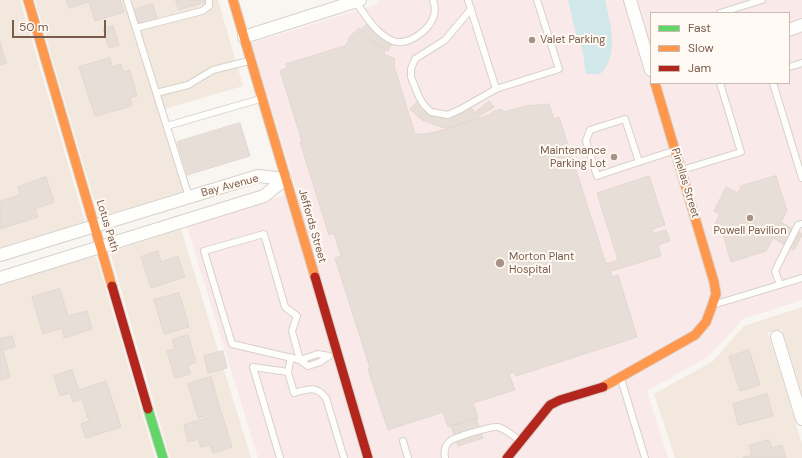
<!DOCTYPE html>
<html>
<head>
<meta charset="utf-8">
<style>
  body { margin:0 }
  #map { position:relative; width:802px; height:458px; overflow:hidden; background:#f9f5f0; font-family:"DM Sans",sans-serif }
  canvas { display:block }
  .legend { position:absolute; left:650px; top:12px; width:140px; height:72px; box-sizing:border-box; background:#fffaf3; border:1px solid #cabbb1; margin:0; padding:5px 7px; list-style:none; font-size:12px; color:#7a5c4d }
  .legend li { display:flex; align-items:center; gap:8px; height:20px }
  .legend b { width:20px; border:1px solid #cabbb1 }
  .scale { position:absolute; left:12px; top:20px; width:94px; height:18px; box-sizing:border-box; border:2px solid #7a5c4d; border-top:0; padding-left:5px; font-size:12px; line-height:14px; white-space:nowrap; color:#7a5c4d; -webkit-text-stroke:3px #fffaf3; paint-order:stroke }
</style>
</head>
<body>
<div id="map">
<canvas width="802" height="458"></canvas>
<ul class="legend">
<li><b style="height:5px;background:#63d668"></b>Fast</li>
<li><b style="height:5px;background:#ff974d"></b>Slow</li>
<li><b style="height:5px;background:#b3261e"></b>Jam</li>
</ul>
<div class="scale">50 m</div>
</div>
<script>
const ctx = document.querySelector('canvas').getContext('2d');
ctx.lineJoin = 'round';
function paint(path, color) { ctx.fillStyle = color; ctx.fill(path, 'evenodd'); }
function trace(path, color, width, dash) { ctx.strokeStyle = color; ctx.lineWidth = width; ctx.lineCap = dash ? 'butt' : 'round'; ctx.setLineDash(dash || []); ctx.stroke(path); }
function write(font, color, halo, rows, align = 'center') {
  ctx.font = font + ' "DM Sans",sans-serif'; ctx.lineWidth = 4; ctx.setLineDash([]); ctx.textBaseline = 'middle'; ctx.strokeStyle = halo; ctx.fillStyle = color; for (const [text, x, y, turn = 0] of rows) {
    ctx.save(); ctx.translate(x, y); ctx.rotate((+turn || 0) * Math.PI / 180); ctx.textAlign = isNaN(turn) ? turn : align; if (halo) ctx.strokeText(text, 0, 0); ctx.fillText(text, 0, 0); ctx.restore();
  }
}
paint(new Path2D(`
  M0,0H20L85,222L0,248Z
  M35,0H218L243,86L161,110L185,191L99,217Z
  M181,229L251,458H170L110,252Z
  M96,256L155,458H0V284Z
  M802,307V394L782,329L768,333L802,444V458H675L654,394L713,361L744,326Z`), '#f2e8de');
paint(new Path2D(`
  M377,0H802V300L743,319L709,356L647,391L668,458H258L187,227L297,191L251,43L378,4ZM651,13H789V83H651Z`), '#fae9e9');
paint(new Path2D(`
  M568,0H605C610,22 620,56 600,74H587L585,70L583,52L575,30Z`), '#d0e8ea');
const building = new Path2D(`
  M67,0H120L124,12L95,21L89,2L69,8Z
  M176,0H205V2L179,10Z
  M153,4L157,19L137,24L133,10Z
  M368,24L392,42L388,51L372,41L361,30Z
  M113,26L119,45L109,48L103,29Z
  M359,28L372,41L385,50L384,54L395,59L394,66L415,134H424L436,132L492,114V112L502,109L503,112L526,106L549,104L554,119L559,117L606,264L618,260L597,193L649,176L665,225L652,229L654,233L666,230L670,241L658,245L661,256L611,271L612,277L618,275L637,337L516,376L514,372L509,374L515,390L473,403L478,418L448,427L443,412L388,430L368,369L370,368L335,258L341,256L334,233L329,235L300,142L302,141L280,71L287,68L286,64L344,46L349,41L348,39Z
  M0,42L6,63L0,65Z
  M110,58L112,67L121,64L123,72L130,70L137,96L130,98L132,106L95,116L79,67Z
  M421,99L427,105L440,112L454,113L472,108L474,113L489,101L494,107L471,121L449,128L441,127L422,120L410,109Z
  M240,123L250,156L187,175L177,142Z
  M776,176L787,211L781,222L802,234V235L794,250L773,238L766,251L731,262L721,227L715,224L720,214L714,211L726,187L738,193L741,186Z
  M46,177L54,202L35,209L38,217L0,229V201L20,195L18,187Z
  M158,251L161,262L178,256L185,277L151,288L141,257Z
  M60,289L68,316L87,311L92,329L64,338L62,328L43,334L32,297Z
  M179,293L189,327L164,334L154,300Z
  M188,335L196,362L188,365L190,374L175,378L167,351L175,349L172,340Z
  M12,336L15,347L3,350L10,377L0,380V339Z
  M749,350L760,385L740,391L729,357Z
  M223,351L227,368L208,373L204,356Z
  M72,370L79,390L106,381L121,427L86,438L81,424L89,421L82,399L73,402L70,393L60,396L54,376Z
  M211,377L221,412L198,418L188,384Z
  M767,394L773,416L738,425L733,404Z
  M222,414L232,447L213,453L210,445L201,447L198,439L188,442L184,425Z
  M476,418L483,438L458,446L451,426Z
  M769,440L772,448L782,445L786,458H742L752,455L749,446Z`);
paint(building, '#e6ded7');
trace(building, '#e2d8d2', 1);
const lane = new Path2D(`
  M127,0L189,197
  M468,0L496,89
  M355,1C366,16 376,34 393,41C408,46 428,31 433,18C436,12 435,6 433,0
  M471,9L445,40L415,59L411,69V77L419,97L424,105L431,112L448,115L461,109L496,89L559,69L537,0
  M720,13L762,0
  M136,28L202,11L209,6V0
  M789,67L802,63
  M773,83L802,178
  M156,93L188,85L213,70L249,61
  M167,126L260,99
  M639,162L625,119L590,130L586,141L597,176C623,167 648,159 673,151
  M682,170L741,152L720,83
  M780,285L775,271L798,225L802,224
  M716,304L802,278
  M300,360L292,331L297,316L285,307L264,234L204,251L232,344L300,360L308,366L320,362L329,356L318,354L300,360
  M288,372L291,357
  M621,379L645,458
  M403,441L408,458
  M280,458L253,367L288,372L294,393C308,389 316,385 326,398L344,458
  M445,458C444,452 445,445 450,441C455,437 492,426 498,427C506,429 513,436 519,440`);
const street = new Path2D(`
  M630,0L651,70
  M789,30L802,25
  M244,37L360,0
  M0,255L258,176L285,179
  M0,278L264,196L285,179
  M777,337L802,419`);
const fast = new Path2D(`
  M148,409L163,458`);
const slow = new Path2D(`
  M28,0L112,286
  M233,0L315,277
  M603,387L695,335L706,322L712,306L716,294L714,282L655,83`);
const jam = new Path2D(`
  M315,277L368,458
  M112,286L148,409
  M507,458L550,405L560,400L603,387`);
trace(lane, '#d7d1cb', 8);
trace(street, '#d7d1cb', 14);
trace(fast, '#d9d2cb', 11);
trace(slow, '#d9d2cb', 11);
trace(jam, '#d9d2cb', 11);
trace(lane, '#fefefd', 6);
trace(street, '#fefefd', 12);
trace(fast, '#63d668', 9);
trace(slow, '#ff974d', 9);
trace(jam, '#b3261e', 9);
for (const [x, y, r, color] of [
  [532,40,4,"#a69286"],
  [614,157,4,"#a69286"],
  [750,218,4,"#a69286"],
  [500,263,5,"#a69286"]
]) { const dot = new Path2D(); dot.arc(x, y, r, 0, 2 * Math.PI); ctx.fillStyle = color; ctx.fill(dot); trace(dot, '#fffaf3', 1.5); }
write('11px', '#7a5c4d', '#fffaf3', [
  ["Valet Parking",540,40],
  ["Maintenance",606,151,"right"],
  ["Parking Lot",606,164,"right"],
  ["Powell Pavilion",750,231,"center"],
  ["Morton Plant",509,257],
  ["Hospital",509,270]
], 'left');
write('11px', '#7a5c4d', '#fffaf3', [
  ["Pinellas Street",685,183,73],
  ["Bay Avenue",230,186,-15],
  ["Lotus Path",107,226,73],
  ["Jeffords Street",312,226,74]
]);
</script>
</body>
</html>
